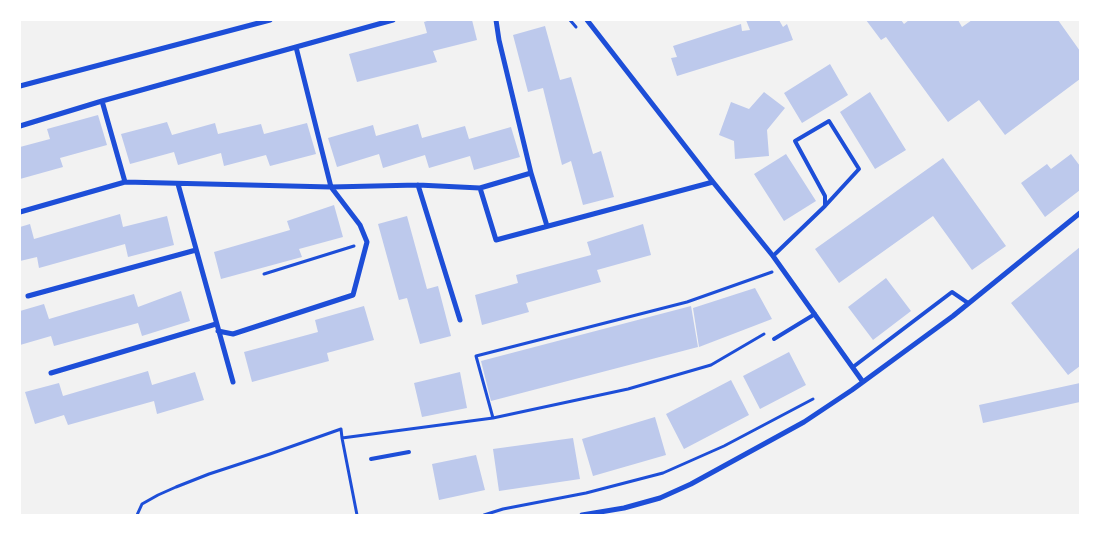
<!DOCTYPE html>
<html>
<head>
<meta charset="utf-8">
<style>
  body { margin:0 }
  #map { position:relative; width:1100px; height:535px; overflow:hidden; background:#f2f2f2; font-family:"Zilla Slab",serif }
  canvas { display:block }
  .frame { position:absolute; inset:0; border:21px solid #fff; pointer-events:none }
</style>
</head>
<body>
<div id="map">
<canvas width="1100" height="535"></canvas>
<div class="frame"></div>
</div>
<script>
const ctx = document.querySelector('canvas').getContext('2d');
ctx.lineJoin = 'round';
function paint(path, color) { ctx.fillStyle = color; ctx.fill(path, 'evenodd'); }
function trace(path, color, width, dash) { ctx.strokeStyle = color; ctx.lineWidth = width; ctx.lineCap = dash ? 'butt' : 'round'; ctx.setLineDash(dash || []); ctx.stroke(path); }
paint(new Path2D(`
  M430,20H472L477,40L433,51L437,62L357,82L349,54L427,33L424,22Z
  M746,20H779L783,27L787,24L793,40L677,76L671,58L677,57L673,46L741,24L742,31L750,30Z
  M866,20H901L904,24L909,20H958L962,27L972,20H1058L1080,51V79L1005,135L979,100L948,122L886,37L881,40Z
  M545,26L560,80L571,77L593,154L601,151L614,197L583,205L571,161L562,165L543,88L528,92L513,35Z
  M830,64L848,95L802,123L784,93Z
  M764,92L785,108L767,130L769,156L735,159L734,141L719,135L731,102L749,109Z
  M870,92L906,150L875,169L840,112Z
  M98,115L107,145L60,158L63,167L20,179V147L50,139L47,129Z
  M167,122L172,135L215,123L218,134L261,124L264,134L307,123L316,154L270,166L266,155L224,166L221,153L178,165L174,152L130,164L121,134Z
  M418,124L422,138L465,126L469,139L511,127L520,157L474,170L470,156L429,168L425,155L383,168L379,154L337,167L328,138L373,125L376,136Z
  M786,154L816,201L784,221L754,174Z
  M1071,154L1080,166V190L1045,217L1021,183L1047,164L1051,169Z
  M943,158L1006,246L972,270L933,216L839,283L815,249Z
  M334,205L343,237L299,249L302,257L221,279L214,252L290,230L287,221Z
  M120,214L123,227L167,216L174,245L128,257L125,244L39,268L37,257L20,261V227L30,224L34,239Z
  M407,216L427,289L438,286L451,336L420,344L407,298L399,300L378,224Z
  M643,224L651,255L597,270L601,282L526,303L529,312L482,325L475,295L518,283L516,275L591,255L587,242Z
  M1080,247V366L1068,375L1011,303Z
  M886,278L911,311L873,340L848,307Z
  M755,288L772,319L699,347L693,308Z
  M181,291L190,321L142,336L138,323L54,346L51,336L20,345V311L44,304L49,319L134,294L138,307Z
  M364,306L374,340L327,353L329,361L252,382L244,352L318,332L315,320Z
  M691,306L698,347L491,401L481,361Z
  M789,352L806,385L760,409L743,376Z
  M148,371L152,385L195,372L204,400L157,414L154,401L68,425L64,415L35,424L25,392L59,383L63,396Z
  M460,372L467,408L422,417L414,383Z
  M731,380L749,415L684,449L666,414Z
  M1080,383V402L983,423L979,405Z
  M655,417L666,455L593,476L582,439Z
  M573,438L580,479L499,491L493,449Z
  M476,455L485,490L439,500L432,464Z`), '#bdc9ec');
trace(new Path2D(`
  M570,20L576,27
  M264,274L354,246
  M493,418L476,356L687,302L772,272
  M342,438L357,515
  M137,515L142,504L158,495L176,487L209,474L270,454L341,429L342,438L493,418L628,389L711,365L764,334
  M484,515L503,509L586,493L663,473L724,446L813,399`), '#1d4ed8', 3);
trace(new Path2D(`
  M773,256L825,206V196L795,141L829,121L859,169L825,206
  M774,339L815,314
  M853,367L952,292L968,303
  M371,459L409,452`), '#1d4ed8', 4);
trace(new Path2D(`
  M496,20L499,40L531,173L547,226
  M587,20L713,182L773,256L863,382
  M20,86L270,20
  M102,101L125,182
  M20,126L102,101L393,20
  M178,184L233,382
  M418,185L460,320
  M480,188L531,173
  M20,212L125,182L331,187L418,185L480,188L496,240L713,182
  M28,296L196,250
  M218,331L233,334L353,295L367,242L360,225L331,187L296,47
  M51,373L216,324
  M582,515L624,508L660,498L691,484L804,422L852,390L953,316L1080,213`), '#1d4ed8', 5);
</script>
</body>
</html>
